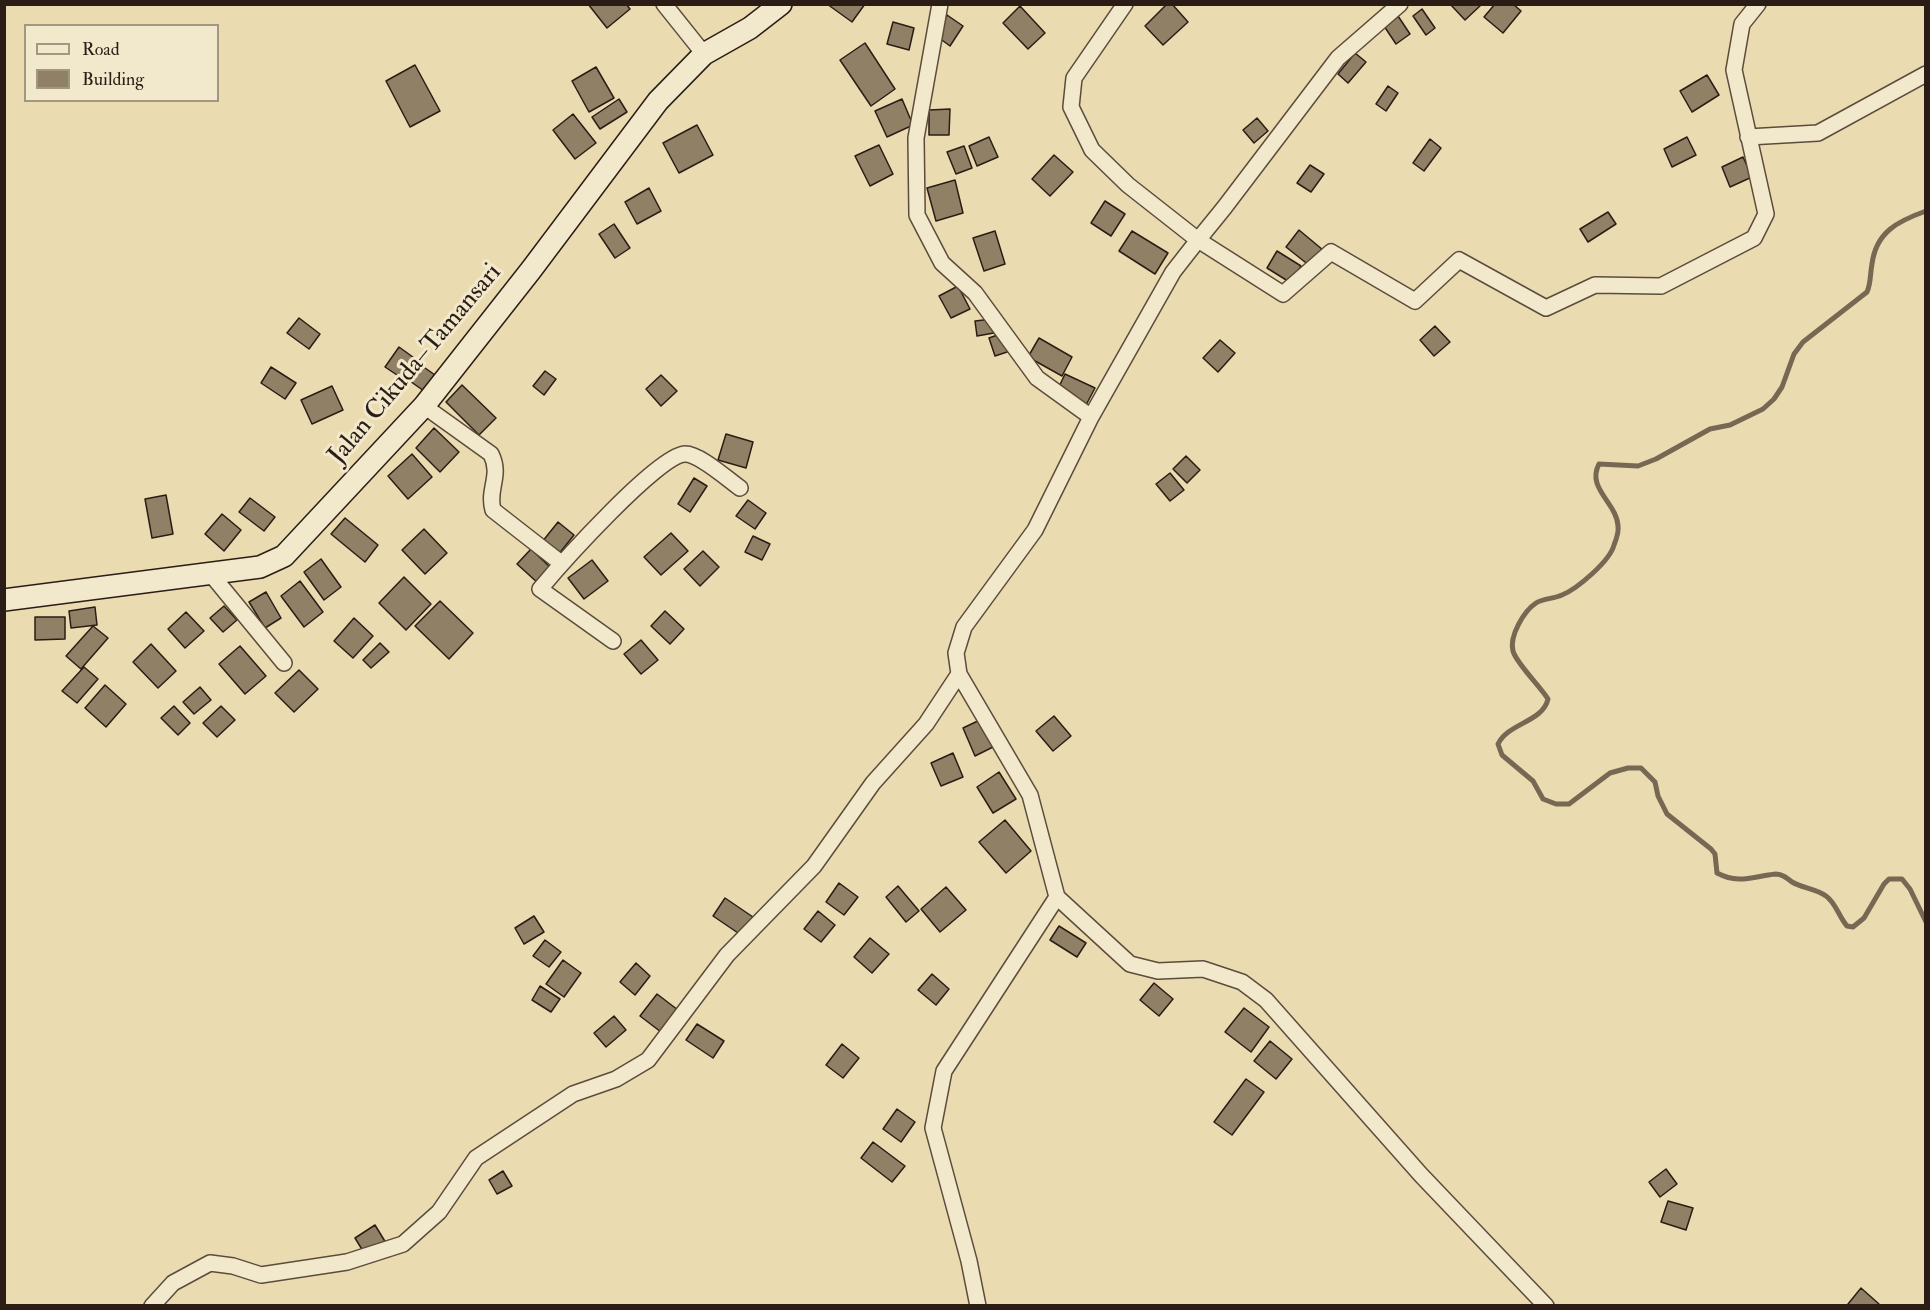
<!DOCTYPE html>
<html>
<head>
<meta charset="utf-8">
<style>
  body { margin:0 }
  #map { position:relative; width:1930px; height:1310px; overflow:hidden; background:#ebdbb1; font-family:"IM FELL Double Pica",serif }
  canvas { display:block }
  .frame { position:absolute; inset:0; border:6px solid #2b1d15; pointer-events:none }
  .legend { position:absolute; left:24px; top:24px; width:195px; height:78px; box-sizing:border-box; background:#f2e8cc; border:2px solid #a29783; margin:0; padding:8px 10px; list-style:none; font-size:18px; color:#2b1d15 }
  .legend li { display:flex; align-items:center; gap:12px; height:30px }
  .legend b { width:30px; border:2px solid #a29783 }
</style>
</head>
<body>
<div id="map">
<canvas width="1930" height="1310"></canvas>
<div class="frame"></div>
<ul class="legend">
<li><b style="height:8px;background:#f2e8cc"></b>Road</li>
<li><b style="height:16px;background:#8f8066"></b>Building</li>
</ul>
</div>
<script>
const ctx = document.querySelector('canvas').getContext('2d');
ctx.lineJoin = 'round';
function trace(path, color, width, dash) { ctx.strokeStyle = color; ctx.lineWidth = width; ctx.lineCap = dash ? 'butt' : 'round'; ctx.setLineDash(dash || []); ctx.stroke(path); }
function paint(path, color) { ctx.fillStyle = color; ctx.fill(path, 'evenodd'); }
function write(font, color, halo, rows, align = 'center') {
  ctx.font = font + ' "IM FELL Double Pica",serif'; ctx.lineWidth = 6; ctx.setLineDash([]); ctx.textBaseline = 'middle'; ctx.strokeStyle = halo; ctx.fillStyle = color; for (const [text, x, y, turn = 0] of rows) {
    ctx.save(); ctx.translate(x, y); ctx.rotate((+turn || 0) * Math.PI / 180); ctx.textAlign = isNaN(turn) ? turn : align; if (halo) ctx.strokeText(text, 0, 0); ctx.fillText(text, 0, 0); ctx.restore();
  }
}
trace(new Path2D(`
  M1926,211C1898,221 1876,232 1872,264C1870,274 1871,283 1867,292L1803,342L1794,354L1782,387L1774,399L1763,409L1730,425L1710,429L1656,459L1638,466L1599,464C1586,488 1617,503 1618,526C1619,532 1616,540 1614,545C1610,561 1577,589 1562,595C1553,599 1544,598 1536,603C1524,611 1509,636 1513,651C1516,663 1540,686 1548,699C1543,722 1508,723 1498,744L1502,755L1533,781L1543,799L1556,804H1569L1610,773L1628,768H1641L1655,782L1658,796L1667,814L1711,849L1715,854L1717,873C1740,885 1753,876 1776,874C1782,874 1787,878 1792,882C1802,888 1817,889 1826,896C1836,903 1839,917 1847,926L1853,927L1864,918L1884,884L1889,879H1902L1910,889L1926,922`), '#776853', 5);
const building = new Path2D(`
  M588,4H626L630,9L607,28Z
  M827,4H865L852,22Z
  M1167,4H1172L1188,22L1163,45L1145,26Z
  M1450,4H1481V5L1465,20Z
  M1495,4H1513L1521,11L1503,33L1484,17Z
  M1020,6L1045,33L1028,49L1003,23Z
  M1422,9L1435,28L1426,35L1413,16Z
  M947,15L963,26L950,46L935,35Z
  M1398,16L1410,34L1396,44L1384,26Z
  M893,22L914,28L909,50L887,44Z
  M865,43L895,89L871,106L840,60Z
  M1355,53L1366,62L1348,83L1338,74Z
  M415,65L440,111L410,127L386,81Z
  M596,67L614,98L589,112L572,81Z
  M1707,75L1719,95L1692,112L1680,91Z
  M1388,86L1398,93L1386,111L1376,104Z
  M619,99L627,112L600,129L592,117Z
  M902,99L913,125L887,137L875,111Z
  M950,109L949,135H929V110Z
  M573,114L596,143L575,159L553,130Z
  M1257,118L1268,131L1254,143L1243,130Z
  M697,125L713,155L679,173L663,143Z
  M989,137L998,157L977,166L969,146Z
  M1687,137L1696,155L1672,167L1664,149Z
  M1430,139L1441,148L1424,171L1413,163Z
  M879,145L893,174L870,186L855,156Z
  M964,146L972,168L956,174L947,152Z
  M1054,155L1073,172L1050,196L1032,179Z
  M1743,157L1752,177L1730,187L1722,167Z
  M1310,165L1324,174L1311,192L1297,183Z
  M955,180L963,213L936,221L927,188Z
  M649,188L661,211L637,224L625,202Z
  M1105,201L1125,214L1111,236L1091,223Z
  M1608,212L1616,224L1588,242L1580,229Z
  M614,224L630,248L615,258L599,234Z
  M1299,230L1323,250L1310,266L1286,247Z
  M995,231L1005,264L984,271L973,238Z
  M1132,231L1168,253L1155,274L1119,251Z
  M1277,251L1301,266L1291,283L1267,268Z
  M958,286L970,309L951,318L939,296Z
  M299,318L320,334L309,349L287,333Z
  M992,319L994,333L977,336L975,321Z
  M1435,326L1450,342L1434,356L1420,340Z
  M1003,333L1010,351L995,356L989,338Z
  M1039,338L1072,357L1062,376L1028,357Z
  M1220,340L1235,353L1218,372L1203,358Z
  M399,347L417,360L403,379L385,367Z
  M418,363L435,375L424,391L407,379Z
  M271,367L296,383L285,399L261,383Z
  M545,371L556,379L544,395L533,386Z
  M1065,374L1095,388L1086,405L1057,391Z
  M661,375L677,391L661,406L646,389Z
  M462,385L496,418L479,435L446,402Z
  M332,386L343,410L312,424L301,400Z
  M434,428L459,452L440,472L416,448Z
  M726,434L753,442L746,468L718,460Z
  M412,454L432,477L408,499L388,476Z
  M1186,456L1200,470L1187,483L1173,469Z
  M1170,473L1184,490L1170,501L1156,484Z
  M694,478L707,486L690,512L678,504Z
  M166,495L173,534L152,538L145,499Z
  M250,498L275,517L264,531L239,512Z
  M748,500L766,513L755,529L736,516Z
  M222,514L241,530L224,551L205,534Z
  M345,518L378,545L365,562L331,534Z
  M558,522L574,535L558,555L542,542Z
  M424,529L447,553L425,574L402,550Z
  M671,533L688,551L661,575L644,557Z
  M753,536L770,544L762,560L745,552Z
  M531,549L553,570L539,584L517,564Z
  M703,551L719,567L700,586L684,569Z
  M321,559L341,587L324,600L304,572Z
  M592,560L608,581L584,599L568,578Z
  M404,577L431,604L406,630L379,603Z
  M300,581L323,612L304,627L281,596Z
  M266,592L281,618L265,628L249,602Z
  M440,601L473,633L449,659L415,626Z
  M224,606L237,620L223,632L210,618Z
  M95,607L97,625L71,628L69,611Z
  M665,611L684,629L670,644L651,626Z
  M186,612L204,631L185,648L168,629Z
  M35,617H65V639L35,640Z
  M354,618L373,636L353,658L334,641Z
  M93,626L108,638L81,669L66,656Z
  M641,640L658,660L641,674L624,654Z
  M380,643L389,652L371,668L363,660Z
  M151,644L176,671L158,688L133,662Z
  M240,646L266,676L245,694L219,664Z
  M84,667L98,679L77,703L62,691Z
  M299,670L318,689L294,712L275,693Z
  M105,685L126,704L106,727L85,708Z
  M200,687L211,700L194,714L183,702Z
  M174,706L190,723L178,735L161,718Z
  M221,706L235,720L217,737L203,723Z
  M1054,716L1071,736L1053,751L1036,731Z
  M982,719L995,746L975,756L963,728Z
  M953,753L963,777L941,786L931,763Z
  M999,772L1016,799L993,813L977,787Z
  M1005,820L1031,851L1006,873L979,842Z
  M839,883L858,897L844,915L826,902Z
  M898,886L919,911L906,922L886,897Z
  M946,887L966,910L940,932L921,909Z
  M725,898L753,917L741,935L713,916Z
  M818,911L835,925L821,942L804,929Z
  M534,916L544,932L524,944L515,928Z
  M1059,926L1086,943L1077,957L1050,940Z
  M870,938L889,954L872,973L854,957Z
  M545,940L561,952L549,967L533,956Z
  M563,960L581,973L564,997L546,984Z
  M636,963L650,976L635,995L620,982Z
  M932,974L949,989L936,1005L918,990Z
  M1154,983L1173,999L1159,1016L1140,1000Z
  M540,986L560,999L551,1012L532,1000Z
  M657,994L678,1010L661,1032L640,1016Z
  M1244,1008L1269,1027L1251,1052L1225,1032Z
  M614,1016L626,1030L606,1047L594,1033Z
  M697,1024L724,1041L713,1058L686,1040Z
  M1270,1041L1292,1059L1276,1079L1254,1061Z
  M842,1044L859,1058L843,1078L826,1065Z
  M1246,1079L1264,1092L1232,1135L1214,1122Z
  M897,1109L915,1122L901,1142L883,1129Z
  M873,1142L905,1166L892,1182L861,1158Z
  M1666,1169L1677,1184L1660,1197L1649,1182Z
  M503,1171L512,1186L497,1194L489,1180Z
  M1668,1201L1693,1208L1686,1230L1661,1222Z
  M375,1225L386,1243L366,1256L355,1238Z
  M1861,1288L1879,1304L1878,1306H1850L1848,1304Z`);
paint(building, '#8f8066');
trace(building, '#2b1d15', 1.5);
const street = new Path2D(`
  M664,4L704,54
  M940,4L916,138L917,215L942,263L975,293L1037,378L1091,417
  M1125,4L1074,78L1071,107L1092,150L1128,185L1198,240L1173,272L1091,417L1035,530L964,627L956,653L959,674L1030,795L1057,897L1130,964L1158,971L1203,969L1242,982L1266,1000L1421,1175L1546,1306
  M1400,4L1338,58L1224,208L1198,240L1283,294L1331,252L1415,301L1459,260L1546,308L1595,285L1661,286L1754,238L1766,214L1734,70L1742,24L1758,4
  M1748,137L1818,133L1926,74
  M424,406L491,454C502,476 487,489 493,510L561,563
  M210,573L284,663
  M613,641L540,589C560,565 659,454 685,454C700,454 727,479 740,488
  M152,1306L173,1283L210,1263L233,1266L261,1275L347,1262L403,1244L439,1212L476,1158L573,1094L616,1079L648,1060L727,955L814,866L873,783L926,724L959,674
  M978,1306L969,1261L933,1128L944,1071L1057,897`);
const secondary = new Path2D(`
  M4,600L260,567L284,556L424,406L531,270L658,101L704,54L750,28L781,4`);
trace(street, '#5b4c3c', 18);
trace(secondary, '#2b1d15', 24);
trace(street, '#f2e8cc', 15);
trace(secondary, '#f2e8cc', 21);
write('26px', '#2b1d15', '#f2e8cc', [
  ["Jalan Cikuda–Tamansari",416,365,-50]
]);
</script>
</body>
</html>
